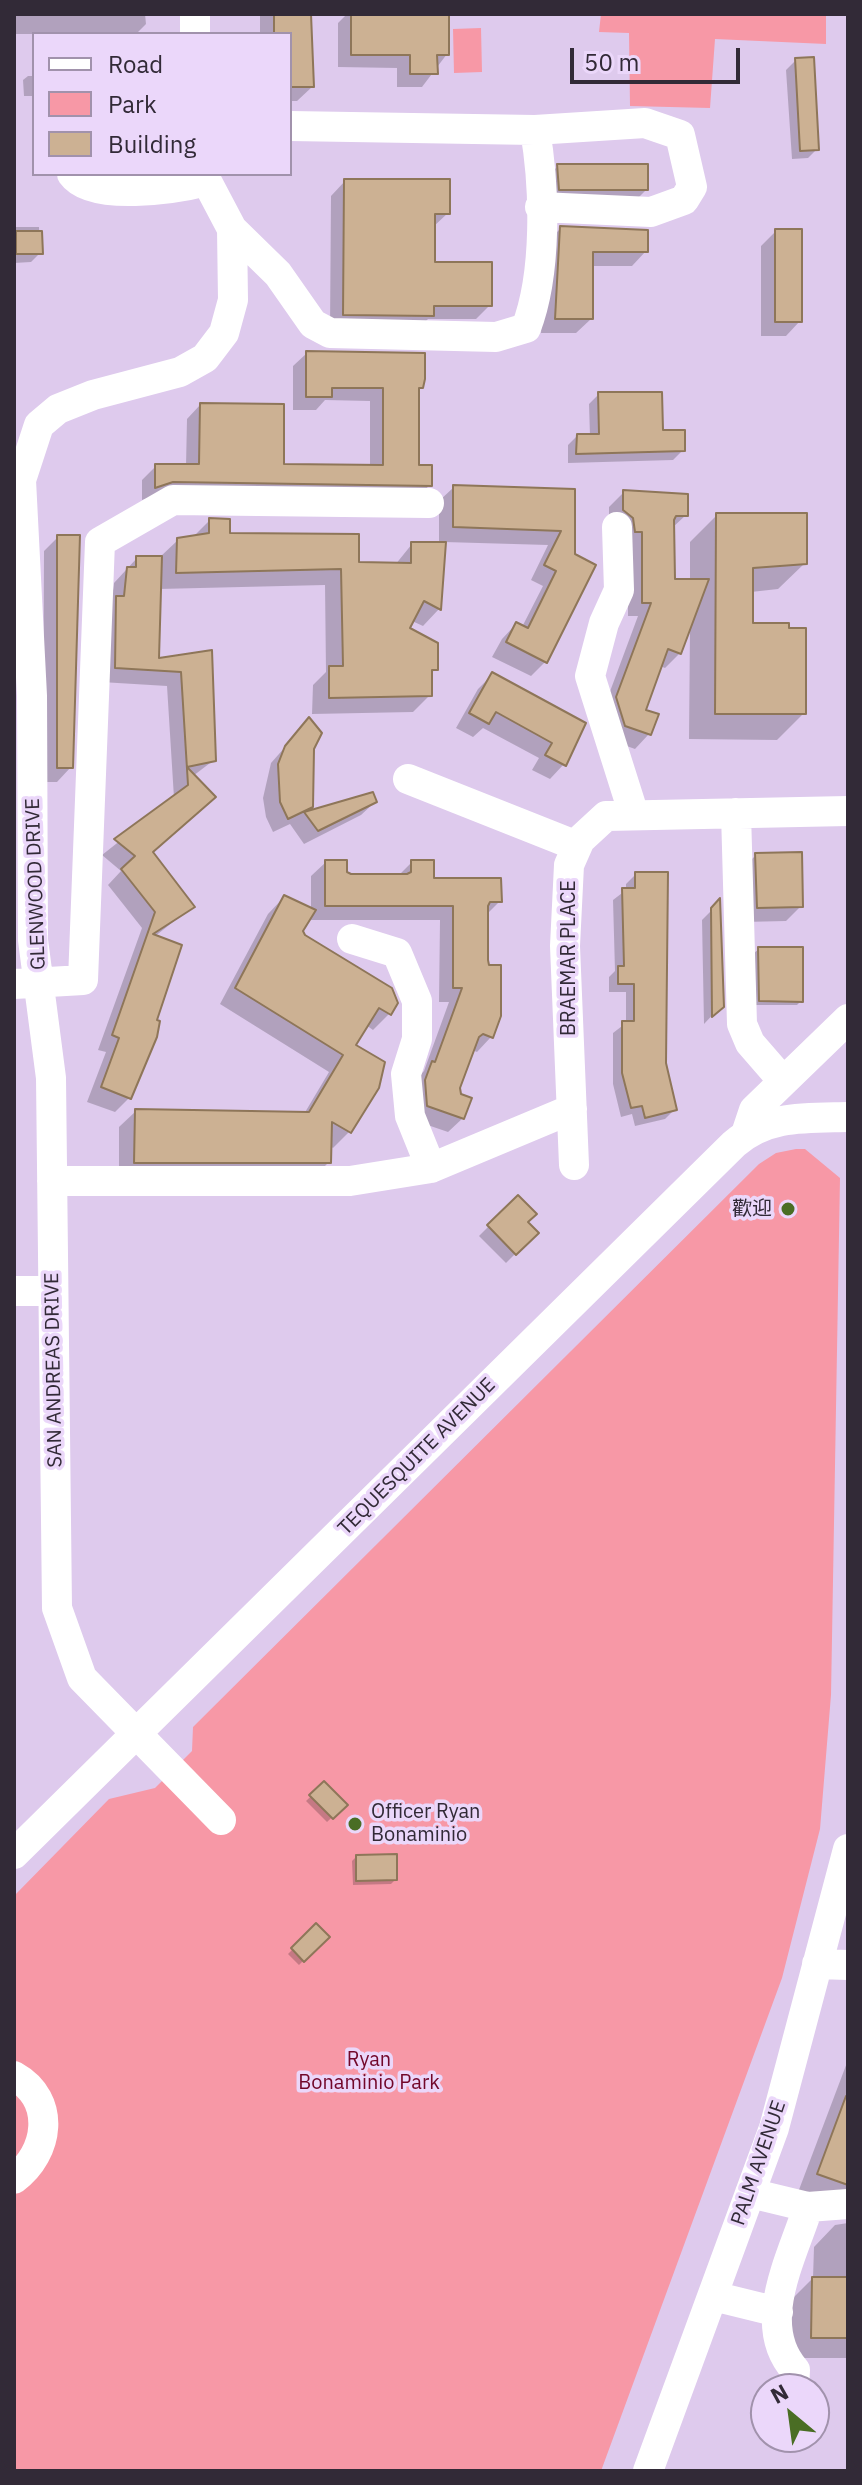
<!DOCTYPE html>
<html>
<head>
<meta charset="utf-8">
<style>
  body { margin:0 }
  #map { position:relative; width:862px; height:2485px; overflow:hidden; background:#decaed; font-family:"IBM Plex Sans",sans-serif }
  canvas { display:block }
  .frame { position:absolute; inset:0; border:16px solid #322a37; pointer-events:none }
  .legend { position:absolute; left:32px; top:32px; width:260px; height:144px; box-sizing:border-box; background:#ebd7fa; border:2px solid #a192ac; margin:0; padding:10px 14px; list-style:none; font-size:24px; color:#322a37 }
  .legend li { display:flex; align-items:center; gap:16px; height:40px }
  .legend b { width:40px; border:2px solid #a192ac }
  .north { position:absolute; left:750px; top:2373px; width:80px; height:80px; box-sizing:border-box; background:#ebd7fa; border:2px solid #a192ac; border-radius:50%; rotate:331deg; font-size:22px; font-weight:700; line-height:32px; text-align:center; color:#322a37 }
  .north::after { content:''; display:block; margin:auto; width:28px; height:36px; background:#4a6d24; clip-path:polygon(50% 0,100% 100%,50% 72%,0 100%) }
  .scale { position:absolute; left:570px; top:48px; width:170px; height:36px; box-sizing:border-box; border:4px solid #322a37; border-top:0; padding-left:10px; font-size:24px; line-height:28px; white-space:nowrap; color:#322a37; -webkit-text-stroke:6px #ebd7fa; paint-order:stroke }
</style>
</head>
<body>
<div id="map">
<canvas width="862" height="2485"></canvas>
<div class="frame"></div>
<ul class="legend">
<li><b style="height:10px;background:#fff"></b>Road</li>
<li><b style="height:22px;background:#f798a6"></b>Park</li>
<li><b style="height:22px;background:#ccb193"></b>Building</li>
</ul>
<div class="north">N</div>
<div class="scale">50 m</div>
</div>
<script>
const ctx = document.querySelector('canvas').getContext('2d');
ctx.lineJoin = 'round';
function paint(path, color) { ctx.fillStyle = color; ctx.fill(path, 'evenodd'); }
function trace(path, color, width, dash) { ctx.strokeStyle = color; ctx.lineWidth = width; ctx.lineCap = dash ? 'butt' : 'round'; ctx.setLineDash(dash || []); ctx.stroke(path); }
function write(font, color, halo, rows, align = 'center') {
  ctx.font = font + ' "IBM Plex Sans","Noto Sans SC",sans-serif'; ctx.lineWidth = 7; ctx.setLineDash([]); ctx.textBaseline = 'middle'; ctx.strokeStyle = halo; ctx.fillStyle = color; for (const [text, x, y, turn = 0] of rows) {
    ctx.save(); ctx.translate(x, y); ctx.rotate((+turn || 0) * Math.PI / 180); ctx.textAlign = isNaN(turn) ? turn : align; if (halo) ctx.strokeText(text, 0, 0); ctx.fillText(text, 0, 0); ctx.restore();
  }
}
paint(new Path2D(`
  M601,14H826V44L715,39L710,108L630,106L629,33L599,32Z
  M481,28L482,72L454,73L453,29Z
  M796,1149H805L840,1178L831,1695L820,1829L782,1978L601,2471H14V1896L109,1799L155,1788L192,1751L193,1727L759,1164L776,1153Z`), '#f798a6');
paint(new Path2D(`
  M14,14H145L146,24L136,34H14Z
  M260,14H310L312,87L297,101H290V34H260Z
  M347,14H447V54L422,87H397V68L338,67V23Z
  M796,60L817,149L808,158L792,159L786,70Z
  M28,76H34V96H24L23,80Z
  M558,166L646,190L632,204H545L544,180Z
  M345,181L448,213L433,227V264L490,305L476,319H428L418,329L330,328L331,196Z
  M16,227H39L40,253L31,262L14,263Z
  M561,228L646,251L632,266H591V319L576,333H541L546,243Z
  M776,231L800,321L786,336H761V246Z
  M307,353L422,387L417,391V467L430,485L416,498L158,495L142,500V480L156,466H186L187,419L200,405L282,466L370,467V401L325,400L316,410H293V366Z
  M599,394L661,432L683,450L673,460L568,463V445L577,436H590L589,404Z
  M454,487L573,491L545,662L531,676L492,657L502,639L516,624L522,627L543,586L531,580L548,545L444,542L439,609L423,626L412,621L407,629L436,669L430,674V695L413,712L312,714L313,685L326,672L325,585L159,589L157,661L210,652L214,760L193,776L151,853L192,907L154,937L130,1097L115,1112L87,1102L106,1052L98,1050L142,928L108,885L121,871L102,855L174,798L167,686L101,682L114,583L137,558L160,557L178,540L192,538L210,520L227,535L357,564L395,565L412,544H439V501Z
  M624,492L686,515L672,528L673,581H690V542L717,515L805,563L778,589L751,592V625L804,713L777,740L689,739L690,627L680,653L665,668L660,666L643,711L649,734L635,749L610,740L602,713L638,616H628V545L609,525V507Z
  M58,537L71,767L57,782H43L44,551Z
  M492,675L584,727L564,764L550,779L532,770L539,758L483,728L473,737L456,728L478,689Z
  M309,720L311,806L304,814L372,794L375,802L361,815L304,844L290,824L273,832L266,817L263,798L271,763Z
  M756,855L801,906L786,921L743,922L741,870Z
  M326,862L351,876H398L412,862L432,880L500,901L486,915L491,1037L477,1052L472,1050L458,1088L463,1118L448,1132L413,1120L417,1078L424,1071L449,1002H439L440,920H311V915L301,931L389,1014L373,1030L366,1025L353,1046L349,1132L333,1148L330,1146L329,1162L313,1178H119V1127L136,1111L304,1114L329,1072L220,1004L268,914L284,897L311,910V876Z
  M636,874L664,1063L675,1109L665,1119L635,1126L632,1114L621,1117L613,1084V1033L626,1023V992H609V977L615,971L613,900L626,890V884Z
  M719,903L721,1006L704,1024L702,920Z
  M759,949L801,1001L797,1005H756L754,953Z
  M518,1197L526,1222L536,1233L506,1263L479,1236Z
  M324,1784L345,1805L327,1822L306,1801Z
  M356,1857L395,1880L391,1884L353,1885L352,1861Z
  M316,1926L327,1937L299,1965L288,1954Z
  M848,2060V2213L797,2195Z
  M848,2223V2358H790L791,2300L813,2278L814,2247L835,2225Z`), '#0003');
const building = new Path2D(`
  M274,14H311L314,87H290V34H274Z
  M351,14H449V55H437L438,74H410V55H351Z
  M814,57L819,150L800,151L795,58Z
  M557,164H648V190H559Z
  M344,179H450V214H435V262H492V306H434V316L343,315Z
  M560,226L648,230V252H593V319H555Z
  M775,229H802V322H775Z
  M16,231H42L43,254H16Z
  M306,351L425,353V379L423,388H419V465H432V486L173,482L155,488V464H199L200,403L284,404V464L383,465V388H332V397H306Z
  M598,392H662L663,430H685V451L576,454L577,434H599Z
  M453,485L575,489V554L596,565L547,663L506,642L516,622L528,628L556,571L544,565L561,531L453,527Z
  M623,490L688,494V516H676L674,520L675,579H709L681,654L668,649L646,710L659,714L651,735L625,726L616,697L651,603H642V532H635L633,518L623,510Z
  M716,513H807V564L753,568V623H789V628H806V714H715Z
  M209,518L230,519V533L359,534V562L411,563V542H446L441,610L424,601L410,628L438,643V670H432V696L329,698V666H343L341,569L176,573L177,538L209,533Z
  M57,535H80L73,768H57Z
  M136,556H162L159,658L212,650L216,761L187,767L216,797L153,852L195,907L153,934L182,945L157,1020L160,1021L157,1037L131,1099L101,1087L119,1038L112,1035L155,912L121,869L135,856L114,839L188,785L181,672L115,668L116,596H124L127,567H136Z
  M492,672L586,723L566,766L545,755L552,743L496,712L489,724L469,713Z
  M309,717L322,733L314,749L313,807L288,819L280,802L278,764L285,746Z
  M373,792L377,802L318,831L304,812Z
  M802,852L803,907L757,908L755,853Z
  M325,860H347V872L351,874H407L411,872V860H434V878H501L502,902H490L488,906V960L489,965H501V1016L493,1038L483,1034L479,1037L460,1088L461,1094L472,1098L464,1119L427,1106L425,1080L432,1061L435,1062L462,988H453V906H325Z
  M635,872H668L666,1063L677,1110L645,1118L642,1106L631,1108L622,1073V1021H634V984H618V966H624L622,888H635Z
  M284,895L316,910L303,931L305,935L392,988L398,1003L391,1015L379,1008L356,1045L385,1062L379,1088L351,1133L332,1122L331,1163H134L135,1109L309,1112L343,1055L235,988Z
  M720,898L724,1007L712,1017L711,908Z
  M758,947H803V1002L759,1001Z
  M518,1195L537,1214L528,1222L539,1233L516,1255L487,1225Z
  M324,1781L348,1805L333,1819L309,1795Z
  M397,1854V1880L356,1881V1855Z
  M316,1923L330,1937L304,1962L291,1948Z
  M846,2096H848V2185L817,2174Z
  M812,2277H848V2338H811Z`);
paint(building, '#ccb193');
trace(building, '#8e7659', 2);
trace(new Path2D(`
  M195,14V34
  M535,130L645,123L680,135L692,187L684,200L651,212L540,207
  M72,174C92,202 176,189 207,181
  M203,174L232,229L233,300L224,333L205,358L180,372L93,395L58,409L39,425L21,480L32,696L33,940L51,1078L57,1608L82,1678L221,1820
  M232,229L278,274L313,324L330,333L496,337L526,328C547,274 545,188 535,130L290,126
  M617,527L619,590L604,623L590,676L634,815
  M408,779L577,846
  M736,813L742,1024L750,1043L783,1081
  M352,939L397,953L417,1001V1039L406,1074L410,1116L431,1168
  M14,984L83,980L100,542L173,500L429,503
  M746,1134L754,1110L848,1019
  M574,1165L565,946L569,865L580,840L606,816L848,811
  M52,1181H350L431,1168L572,1109
  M14,1291H53
  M14,1854L734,1144C767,1115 806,1118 848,1117
  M817,1964L848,1965
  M14,2076C57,2100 49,2153 14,2179
  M750,2193L808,2207C793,2256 754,2324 795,2370L794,2389
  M808,2207L848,2204
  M713,2296L778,2312
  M648,2471L774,2128L848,1849`), '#fff', 30);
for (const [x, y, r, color] of [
  [788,1209,8,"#4a6d24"],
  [355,1824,8,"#4a6d24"]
]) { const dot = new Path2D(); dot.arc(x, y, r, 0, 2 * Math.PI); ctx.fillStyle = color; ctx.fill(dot); trace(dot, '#ebd7fa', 3); }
write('20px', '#322a37', '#ebd7fa', [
  ["GLENWOOD DRIVE",36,884,-92],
  ["BRAEMAR PLACE",569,958,-90],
  ["SAN ANDREAS DRIVE",54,1370,-91],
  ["TEQUESQUITE AVENUE",417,1457,-45],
  ["PALM AVENUE",759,2163,-71]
]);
write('20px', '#322a37', '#ebd7fa', [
  ["歡迎",772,1209],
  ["Officer Ryan",371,1812,"left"],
  ["Bonaminio",371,1835,"left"]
], 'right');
write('20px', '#72072a', '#ebd7fa', [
  ["Ryan",369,2060],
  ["Bonaminio Park",369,2083]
]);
</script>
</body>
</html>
